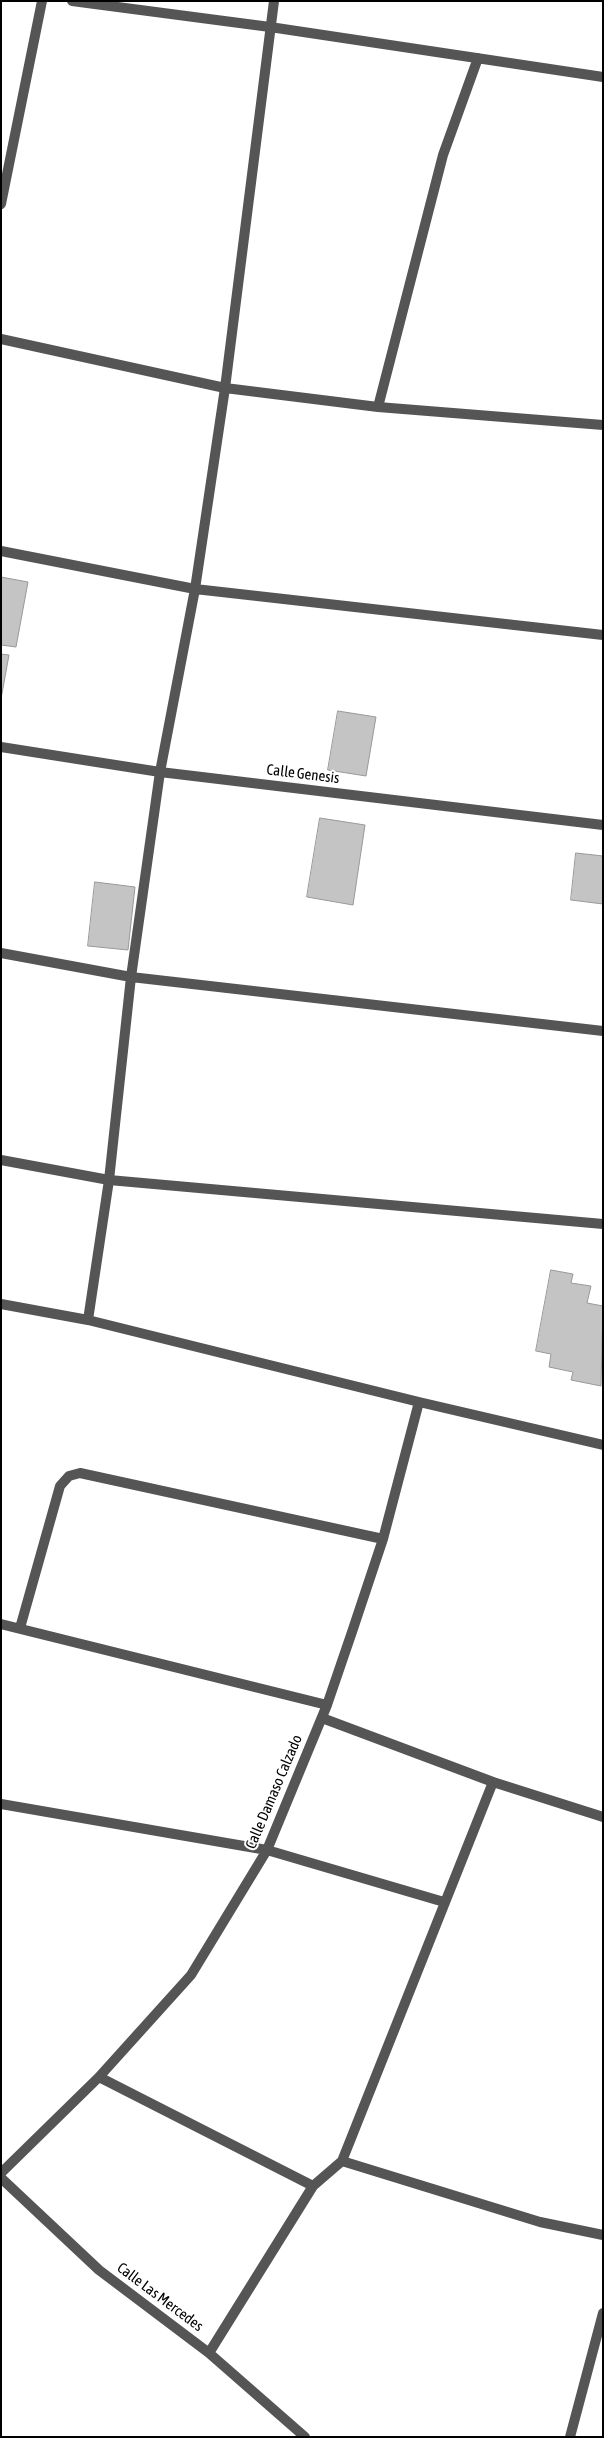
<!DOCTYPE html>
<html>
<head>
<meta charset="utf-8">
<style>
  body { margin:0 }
  #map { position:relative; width:604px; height:2438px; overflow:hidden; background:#fff; font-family:"Asap Condensed",sans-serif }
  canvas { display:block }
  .frame { position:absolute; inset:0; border:2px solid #000; pointer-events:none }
</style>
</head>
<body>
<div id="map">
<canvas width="604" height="2438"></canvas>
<div class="frame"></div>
</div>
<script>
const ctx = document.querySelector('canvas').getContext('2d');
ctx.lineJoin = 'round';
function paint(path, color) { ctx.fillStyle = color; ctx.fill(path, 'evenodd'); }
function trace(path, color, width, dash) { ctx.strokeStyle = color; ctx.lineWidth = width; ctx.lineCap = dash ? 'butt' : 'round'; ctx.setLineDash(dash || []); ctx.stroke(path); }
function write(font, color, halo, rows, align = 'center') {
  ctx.font = font + ' "Asap Condensed",sans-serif'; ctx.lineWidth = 4; ctx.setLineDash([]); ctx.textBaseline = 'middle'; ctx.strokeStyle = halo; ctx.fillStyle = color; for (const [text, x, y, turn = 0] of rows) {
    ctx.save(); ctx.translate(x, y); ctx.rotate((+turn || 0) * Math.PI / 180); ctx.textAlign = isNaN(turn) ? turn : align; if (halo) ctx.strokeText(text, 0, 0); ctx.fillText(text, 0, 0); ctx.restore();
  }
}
const building = new Path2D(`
  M1,577L28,582L16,647L1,645Z
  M1,654L9,655L1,699Z
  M338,711L376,717L366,776L328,770Z
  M320,818L365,825L353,905L307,897Z
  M576,853L603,856V904L571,900Z
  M95,882L135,887L128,950L88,946Z
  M551,1270L573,1274L571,1283L591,1286L587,1303L603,1306L601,1386L571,1380L573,1372L549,1367L551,1354L536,1351Z`);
paint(building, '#c4c4c4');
trace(building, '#999', 1);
trace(new Path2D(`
  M72,1L270,27L603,77
  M1,204L42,1
  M1,339L225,388L378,407L603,425
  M378,407L443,155L478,58
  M1,551L195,589L603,635
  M1,747L160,772L603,825
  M1,953L131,977L603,1031
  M1,1160L109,1180L603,1224
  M1,1304L88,1320L419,1402L603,1445
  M88,1320L109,1180L131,977L160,772L195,589L225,388L274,1
  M1,1624L327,1705
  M20,1628L60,1486L69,1476L80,1473L383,1539
  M322,1718L493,1782L603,1817
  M1,1804L267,1850L444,1902
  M99,2077L313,2186
  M342,2161L540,2222L603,2235
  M1,2173L99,2077L191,1975L267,1850L327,1705L353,1629L383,1539L419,1402
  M1,2178L99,2270L209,2353L305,2437
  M209,2353L313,2186L342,2161L493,1782
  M570,2437L603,2313`), '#555', 10);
write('15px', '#000', '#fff', [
  ["Calle Genesis",303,774,7],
  ["Calle Damaso Calzado",274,1792,-67],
  ["Calle Las Mercedes",160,2297,37]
]);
</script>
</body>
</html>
